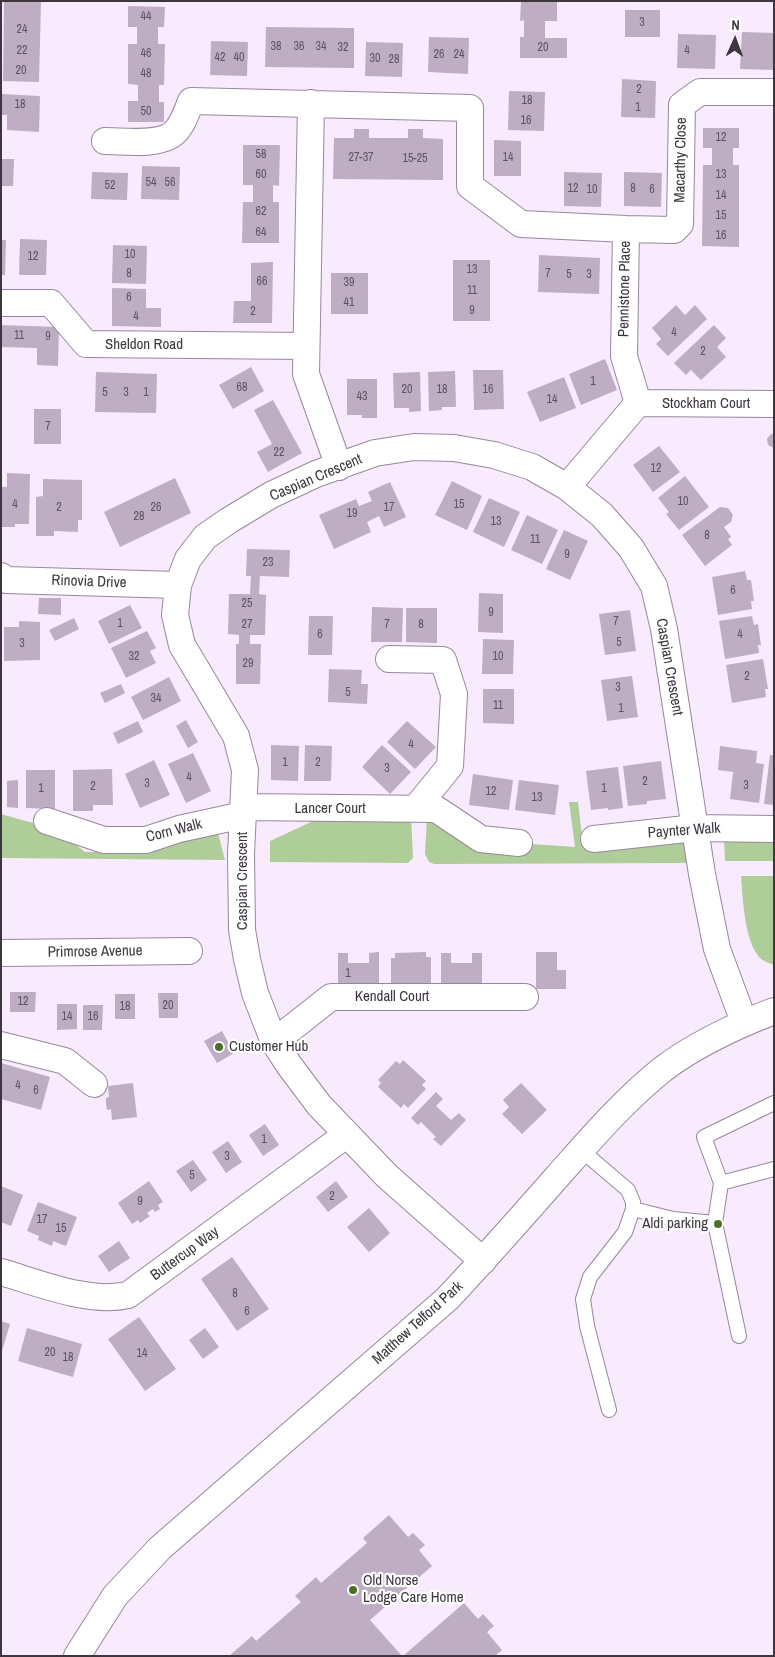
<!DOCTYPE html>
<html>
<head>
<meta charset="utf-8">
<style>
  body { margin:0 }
  #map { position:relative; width:775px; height:1657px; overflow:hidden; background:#f9ebfe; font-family:"Archivo Narrow",sans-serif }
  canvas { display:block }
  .frame { position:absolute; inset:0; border:2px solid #3d363f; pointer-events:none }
  .north { position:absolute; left:710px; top:15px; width:50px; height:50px; -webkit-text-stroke:4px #fefefe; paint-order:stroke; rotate:2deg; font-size:14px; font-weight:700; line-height:20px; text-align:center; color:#3d363f }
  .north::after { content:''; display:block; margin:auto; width:18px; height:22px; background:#3d363f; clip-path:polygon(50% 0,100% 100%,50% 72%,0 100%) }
</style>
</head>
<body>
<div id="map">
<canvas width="775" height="1657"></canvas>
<div class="frame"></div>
<div class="north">N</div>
</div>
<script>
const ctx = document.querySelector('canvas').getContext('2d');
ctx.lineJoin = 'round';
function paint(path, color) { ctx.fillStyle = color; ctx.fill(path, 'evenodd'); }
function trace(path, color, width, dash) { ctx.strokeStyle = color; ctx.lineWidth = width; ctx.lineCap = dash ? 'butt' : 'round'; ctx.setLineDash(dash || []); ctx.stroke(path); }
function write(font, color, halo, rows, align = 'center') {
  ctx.font = font + ' "Archivo Narrow",sans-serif'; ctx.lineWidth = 4.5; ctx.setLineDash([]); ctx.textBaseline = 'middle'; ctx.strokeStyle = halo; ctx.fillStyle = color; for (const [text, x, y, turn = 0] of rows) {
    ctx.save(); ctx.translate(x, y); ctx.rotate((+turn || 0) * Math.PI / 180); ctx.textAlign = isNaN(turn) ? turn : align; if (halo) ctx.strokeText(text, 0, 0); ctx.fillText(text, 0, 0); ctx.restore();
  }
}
paint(new Path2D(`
  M569,802H578L583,844L686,834L687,863L434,864L429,862L425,854L427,816L532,844L575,847Z
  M1,814L36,824L70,840L85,852H97L150,846L218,833L225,860L1,858Z
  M411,815L413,858L408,863L270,862V841L324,816Z
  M774,836V861H725L724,838Z
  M741,876H774V965C769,963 763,961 760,958C744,941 743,899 741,876Z`), '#aecd98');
paint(new Path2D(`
  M4,1H41L39,82L3,81Z
  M521,1H557V21H545V38H567V58H520V37H524V20L520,21Z
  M128,6L165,7L164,27H158V44H165L164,85H159V102H164V122H128V101H138V85L128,84V44H137V27H128Z
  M625,10H660V37H625Z
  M266,27L354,28V68L265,67Z
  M742,32L774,33V70L740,69Z
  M678,34L716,35L715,69L677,68Z
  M429,37L469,38L468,74L428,72Z
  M211,41L248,42L247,76L210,75Z
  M366,42L403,43L402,77L365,76Z
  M622,79L656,81L655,118L621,117Z
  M509,91L545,92L544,131L508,130Z
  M1,94L40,96L39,132L7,130V115H1Z
  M703,128H739V148H733V165H739V247L702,246L703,165H712V148H703Z
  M354,129H369V138H408V129H423V138L443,139V180L333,179L334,138H354Z
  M494,140L521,141V176H494Z
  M243,145H280L279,186L273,185V202H279V243H242L243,202H253V185H243Z
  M1,159H14L13,186H1Z
  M142,166L180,167L179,200L141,199Z
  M92,172L128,173L127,200L91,199Z
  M564,172L602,173L601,207L564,206Z
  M624,172L662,173L661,207L624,206Z
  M20,239L47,240L46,275H19Z
  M1,240H6L5,275H1Z
  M113,245L147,246L146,284L112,283Z
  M539,255L600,258L599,294L538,292Z
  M453,260H490V321H453Z
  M273,262L272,323H233L234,301H251V263Z
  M331,273H368V314H331Z
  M112,288L146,289V308H161V327L112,326Z
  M676,305L685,315L695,305L707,319L668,356L656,344L661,339L652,328Z
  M1,325L59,327L58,366L37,365V348L1,347Z
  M714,325L726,338L717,347L726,357L701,380L691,370L686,375L674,363Z
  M605,359L617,390L581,405L569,374Z
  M251,367L264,391L233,409L219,385Z
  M473,370H503L504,409L474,410Z
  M455,371L456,407H442V410L429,411L428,372Z
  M96,372L157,374L156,413L95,412Z
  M420,372L421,411L409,412V408H394L393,373Z
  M564,377L576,408L540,422L527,392Z
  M347,379H377V418H362V415H347Z
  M273,400L302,453L268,472L257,452L272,444L254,410Z
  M34,409H61V444H34Z
  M771,434H774V448L768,445L767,439Z
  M659,446L680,472L653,492L633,465Z
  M7,473L30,474L29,524H15V527H1V487H7Z
  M685,476L709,507L679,530L666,514L669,512L658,498Z
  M175,478L191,513L120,547L104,512Z
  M43,479L82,480V520H78V532L54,531V536H36V497L43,496Z
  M452,481L482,496L467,530L435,515Z
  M390,482L406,517L384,527L379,516L367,522L371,532L334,549L319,515L356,499L359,506L372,501L368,492Z
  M489,498L520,512L504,547L473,532Z
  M720,507L728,508L733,515L731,522L724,527L731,537L728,539L732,545L705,566L682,535Z
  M527,515L558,530L542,564L511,550Z
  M564,530L588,541L570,580L546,569Z
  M247,549L290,550L289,577L260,576L259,594L266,595L265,635H250V644H261L260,684H236V644H239V635L228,634L229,594H250L251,576H246Z
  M745,571L747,580H751L754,601H751L752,609L718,615L712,577Z
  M479,593L503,594V633L478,632Z
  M39,598H61V615L38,614Z
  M130,605L142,628L109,644L98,621Z
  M372,607L403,608L402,642H371Z
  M406,608H437V643L406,642Z
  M630,610L636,651L605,655L599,614Z
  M309,616H333L332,655H308Z
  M752,616L754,625L758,624L761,645H758L759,653L725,659L719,621Z
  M74,618L79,629L55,641L49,630Z
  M19,621L40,622V660L4,661V627H19Z
  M147,631L156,648L150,651L156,663L126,678L111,648Z
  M483,639L514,640L513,674H482Z
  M763,659L768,689H765L766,697L732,703L726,665Z
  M329,669L362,670L361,684H368L367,704L328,702Z
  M632,676L638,717L607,721L601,680Z
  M169,677L181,701L143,720L131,697Z
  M121,684L125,693L105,703L100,693Z
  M483,689H514V724L483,723Z
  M186,720L198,742L188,748L176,726Z
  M138,721L143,732L118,744L113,733Z
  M407,721L436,747L415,769L387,742Z
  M271,745L299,746L298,781L271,780Z
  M305,745L332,746L331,781H304Z
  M382,745L411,772L390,794L362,767Z
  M720,746L757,751L756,763L764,764L759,803L730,799L733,772L718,770Z
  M193,753L211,791L186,803L168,764Z
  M770,755H774V805L764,804Z
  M154,760L170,795L140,808L125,774Z
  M661,761L666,799L647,801V804L628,806L623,766Z
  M618,767L623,808L608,810V808L591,810L586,771Z
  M112,769L113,805H93V811H73V770Z
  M26,770H55V809L26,808Z
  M473,774L513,780L509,810L469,805Z
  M18,780V808L7,807V781Z
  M519,780L559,785L555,815L515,810Z
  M379,952V989L338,990V953H348V963H369V953Z
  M426,952V957H431V984L391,985V958H395V953Z
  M536,952H557V970H566V989H536Z
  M441,953H451V963H472V953H482V989H441Z
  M10,992H36L35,1012H10Z
  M158,993H178V1018H159Z
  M115,994H135V1019H115Z
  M57,1004H77V1029L57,1030Z
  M83,1005H103L102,1030H83Z
  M222,1031L234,1053L217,1063L204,1041Z
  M403,1060L426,1081L422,1085L426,1089L408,1108L404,1104L401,1108L378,1087L381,1083L378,1080L396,1061L400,1064Z
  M1,1063L50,1077L41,1110L1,1099Z
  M133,1083L137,1117L112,1120L111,1109L107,1110L106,1104V1098L109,1097L108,1086Z
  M521,1083L547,1110L522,1134L502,1114L509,1107L503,1100Z
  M436,1092L443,1099L436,1106L451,1120L459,1113L466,1120L441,1146L433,1139L436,1137L421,1122L418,1125L411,1118Z
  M265,1124L279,1145L263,1156L249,1135Z
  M228,1141L242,1162L226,1173L212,1152Z
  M193,1160L207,1180L191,1192L176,1171Z
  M149,1181L163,1202L158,1205L160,1209L155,1212L153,1209L147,1213L150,1216L140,1223L138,1220L132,1224L118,1203Z
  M336,1181L348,1197L328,1212L316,1197Z
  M1,1186L23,1195L11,1226L1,1222Z
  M38,1202L77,1217L66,1246L53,1241L52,1246L38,1240L39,1236L27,1231Z
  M369,1208L390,1233L369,1252L347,1227Z
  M119,1241L130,1258L109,1272L98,1256Z
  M232,1257L269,1309L237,1331L201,1279Z
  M139,1317L176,1369L145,1391L108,1339Z
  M1,1321L10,1324L2,1351H1Z
  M27,1328L82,1344L73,1377L18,1361Z
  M205,1328L219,1347L203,1359L189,1340Z
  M389,1515L408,1537L413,1533L425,1545L419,1550L432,1566L370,1620L402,1656H229L252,1636L256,1641L301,1602L295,1596L316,1577L321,1583L367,1543L363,1538Z
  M464,1603L478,1619L483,1614L494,1626L487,1632L502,1650L495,1656H403Z`), '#beadc3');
const lane = new Path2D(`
  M581,1150L628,1190L633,1202V1209L625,1232L590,1277L583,1299L587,1326L609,1410
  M721,1183L774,1169
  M633,1209L673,1219L715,1223L721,1183L704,1137L774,1103
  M715,1223L739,1336`);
const street = new Path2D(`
  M311,103L306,374L339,467
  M105,141C124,141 160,146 174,133C183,125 187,111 191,101L470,108V186L521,224L626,229L674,230L680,224L682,105L700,92H774
  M626,229L624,356L638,403
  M1,303H51L86,344L306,346
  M638,403L774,404
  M567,487L638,403
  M1,576L6,580L178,585
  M389,659L443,660L454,694L450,766L415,809
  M244,807L436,809L481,839L519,843
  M47,821L104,840H146L179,829L243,815
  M594,839L695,828L774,829
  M1,953L189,951
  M274,1042L331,997H525
  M1,1045L65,1061L94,1084
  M483,1261L387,1176L319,1105L289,1065L274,1042L255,993L247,959L242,930L241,854L245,770L236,736L182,645L175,615L178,585L188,559L205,537L228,521L271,495L316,474L375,453L414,447L454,448L494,455L532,467L567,487L602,515L631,548L654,586L664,629L702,874L717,949L744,1022
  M1,1272C39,1283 89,1304 128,1295L346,1135
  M77,1656L115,1596L160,1548L447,1299C484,1260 520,1219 556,1178C590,1140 623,1101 663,1069C696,1044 735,1026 774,1011`);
trace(lane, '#97879c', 16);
trace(street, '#97879c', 28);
trace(lane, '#fff', 14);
trace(street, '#fff', 26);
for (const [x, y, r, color] of [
  [219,1047,5,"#4a702a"],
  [718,1224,5,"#4a702a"],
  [353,1590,5,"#4a702a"]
]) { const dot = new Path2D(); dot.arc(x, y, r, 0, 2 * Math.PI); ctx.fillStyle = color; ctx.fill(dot); trace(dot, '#fefefe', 2); }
write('12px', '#5d5460', null, [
  ["44",146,17],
  ["3",642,23],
  ["24",22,30],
  ["38",276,47],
  ["36",299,47],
  ["34",321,47],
  ["32",343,48],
  ["20",543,48],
  ["22",22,51],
  ["4",687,51],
  ["46",146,54],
  ["26",439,55],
  ["24",459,55],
  ["42",220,58],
  ["40",239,58],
  ["30",375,59],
  ["28",394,60],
  ["20",21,71],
  ["48",146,74],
  ["2",639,90],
  ["18",527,101],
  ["18",20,105],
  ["1",638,108],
  ["50",146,112],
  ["16",526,121],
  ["12",721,138],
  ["58",261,155],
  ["27-37",361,158],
  ["14",508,158],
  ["15-25",415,159],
  ["60",261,175],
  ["13",721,175],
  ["54",151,183],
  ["56",170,183],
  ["52",110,186],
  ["12",573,189],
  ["8",633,189],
  ["10",592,190],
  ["6",652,190],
  ["14",721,196],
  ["62",261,212],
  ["15",721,216],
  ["64",261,233],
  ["16",721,236],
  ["10",130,255],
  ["12",33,257],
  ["13",472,270],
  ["8",129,274],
  ["7",548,274],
  ["5",569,275],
  ["3",589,275],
  ["66",262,282],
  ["39",349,283],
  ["11",472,291],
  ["6",129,298],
  ["41",349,303],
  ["9",472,311],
  ["2",253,312],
  ["4",136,317],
  ["4",674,333],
  ["11",19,336],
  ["9",48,337],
  ["2",703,352],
  ["1",593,382],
  ["68",242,388],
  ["20",407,390],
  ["18",442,390],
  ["16",488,390],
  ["5",105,393],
  ["3",126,393],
  ["1",146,393],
  ["43",362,397],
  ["14",552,400],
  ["7",48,427],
  ["22",279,453],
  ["12",656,469],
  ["10",683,502],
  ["4",15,505],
  ["15",459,505],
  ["2",59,508],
  ["26",156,508],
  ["17",389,508],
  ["19",352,514],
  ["28",139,517],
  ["13",496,522],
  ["8",707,536],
  ["11",535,540],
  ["9",567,555],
  ["23",268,563],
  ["6",733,591],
  ["25",247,604],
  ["9",491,613],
  ["7",616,622],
  ["1",120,624],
  ["27",247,625],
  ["7",387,625],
  ["8",421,625],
  ["6",320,635],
  ["4",740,635],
  ["5",619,643],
  ["3",22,644],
  ["32",134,657],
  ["10",498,657],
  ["29",248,664],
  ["2",747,677],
  ["3",618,688],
  ["5",348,693],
  ["34",156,699],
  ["11",498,706],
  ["1",621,709],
  ["4",411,745],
  ["1",285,763],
  ["2",318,763],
  ["3",387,769],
  ["4",189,778],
  ["2",645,782],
  ["3",147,784],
  ["3",746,786],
  ["2",93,787],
  ["1",41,789],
  ["1",604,789],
  ["12",491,792],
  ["13",537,798],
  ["1",348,974],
  ["12",23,1002],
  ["20",168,1006],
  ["18",125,1007],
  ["14",67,1017],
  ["16",93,1017],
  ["4",18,1086],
  ["6",36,1091],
  ["1",264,1140],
  ["3",227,1157],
  ["5",192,1176],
  ["2",332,1197],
  ["9",140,1202],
  ["17",42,1220],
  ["15",61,1229],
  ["8",235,1294],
  ["6",247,1312],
  ["20",50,1353],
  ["14",142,1354],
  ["18",68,1358]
]);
write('15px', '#3d363f', '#fefefe', [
  ["Macarthy Close",681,160,-89],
  ["Pennistone Place",625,289,-89],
  ["Sheldon Road",144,345],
  ["Stockham Court",706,404],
  ["Caspian Crescent",316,478,-23],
  ["Rinovia Drive",89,582,2],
  ["Caspian Crescent",669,667,80],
  ["Lancer Court",330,809],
  ["Corn Walk",174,831,-14],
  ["Paynter Walk",684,831,-4],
  ["Caspian Crescent",243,881,-90],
  ["Primrose Avenue",95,952,-1],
  ["Kendall Court",392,997],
  ["Buttercup Way",185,1254,-36],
  ["Matthew Telford Park",418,1323,-42]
]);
write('15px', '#3d363f', '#fefefe', [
  ["Customer Hub",229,1047],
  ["Aldi parking",708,1224,"right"],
  ["Old Norse",363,1581],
  ["Lodge Care Home",363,1598]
], 'left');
</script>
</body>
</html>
